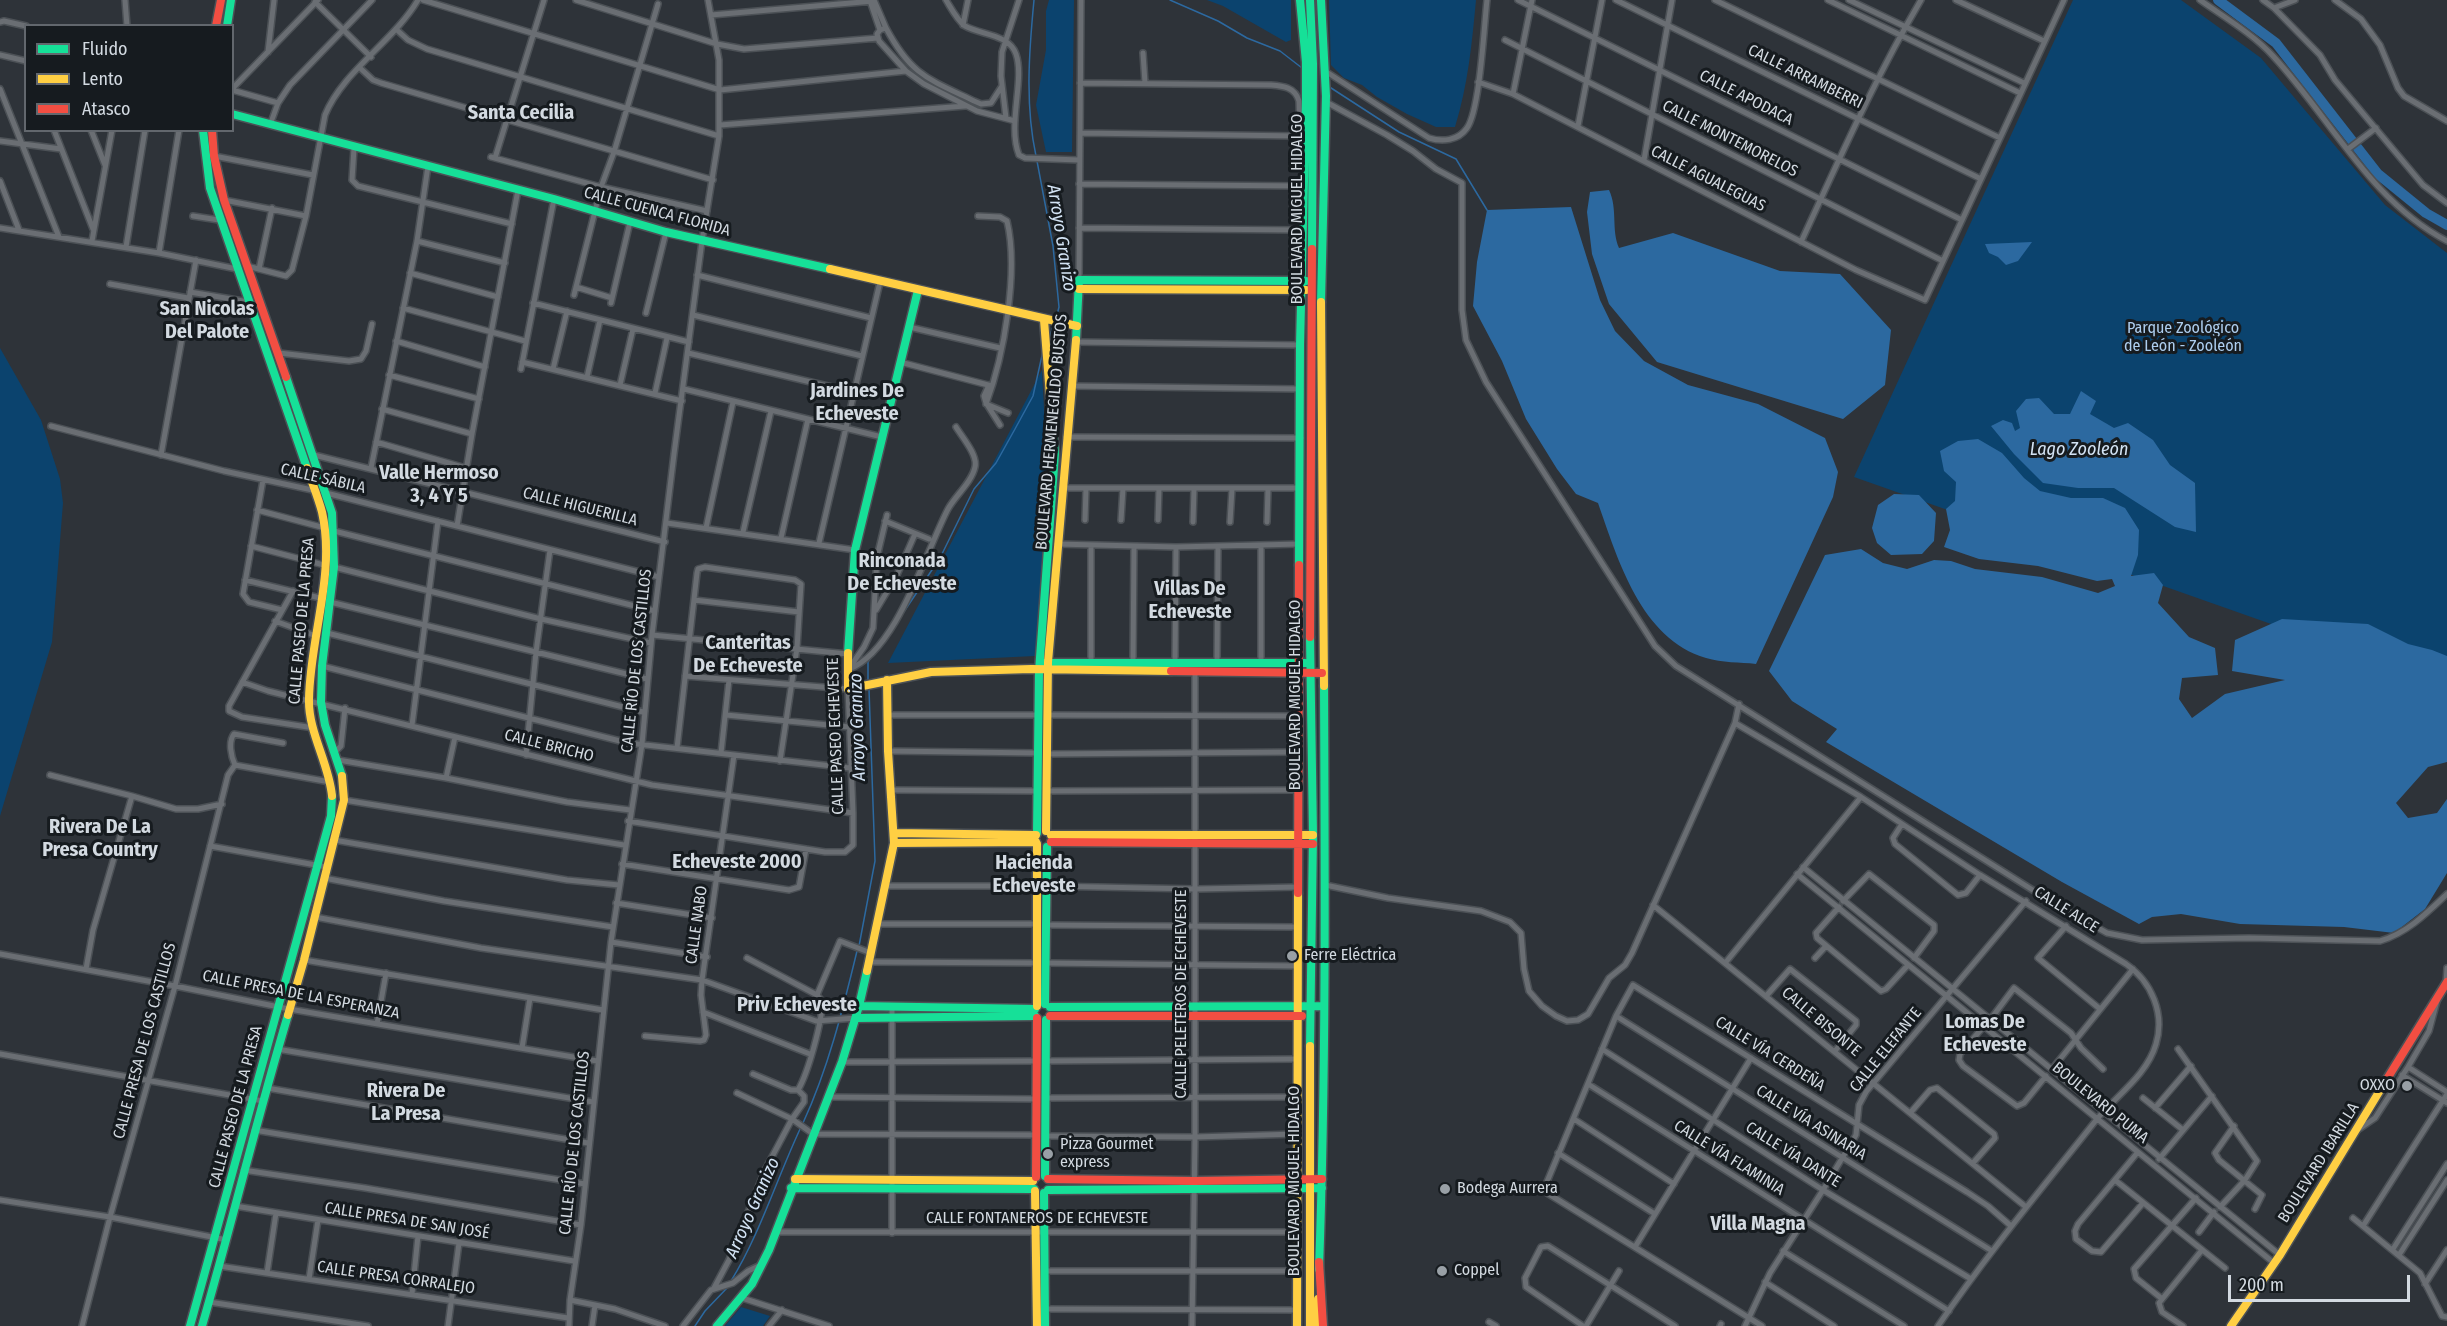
<!DOCTYPE html>
<html>
<head>
<meta charset="utf-8">
<style>
  body { margin:0 }
  #map { position:relative; width:2447px; height:1326px; overflow:hidden; background:#2e3339; font-family:"Fira Sans Condensed",sans-serif }
  canvas { display:block }
  .legend { position:absolute; left:24px; top:24px; width:210px; height:108px; box-sizing:border-box; background:#161b1f; border:2px solid #62676d; margin:0; padding:8px 10px; list-style:none; font-size:18px; color:#d3dae1 }
  .legend li { display:flex; align-items:center; gap:12px; height:30px }
  .legend b { width:30px; border:2px solid #62676d }
  .scale { position:absolute; left:2228px; top:1275px; width:182px; height:27px; box-sizing:border-box; border:3px solid #d3dae1; border-top:0; padding-left:8px; font-size:18px; line-height:21px; white-space:nowrap; color:#d3dae1; -webkit-text-stroke:4px #161b1f; paint-order:stroke }
</style>
</head>
<body>
<div id="map">
<canvas width="2447" height="1326"></canvas>
<ul class="legend">
<li><b style="height:8px;background:#16e098"></b>Fluido</li>
<li><b style="height:8px;background:#ffcf43"></b>Lento</li>
<li><b style="height:8px;background:#f24e42"></b>Atasco</li>
</ul>
<div class="scale">200 m</div>
</div>
<script>
const ctx = document.querySelector('canvas').getContext('2d');
ctx.lineJoin = 'round';
function paint(path, color) { ctx.fillStyle = color; ctx.fill(path, 'evenodd'); }
function trace(path, color, width, dash) { ctx.strokeStyle = color; ctx.lineWidth = width; ctx.lineCap = dash ? 'butt' : 'round'; ctx.setLineDash(dash || []); ctx.stroke(path); }
function write(font, color, halo, rows, align = 'center') {
  ctx.font = font + ' "Fira Sans Condensed",sans-serif'; ctx.lineWidth = 6; ctx.setLineDash([]); ctx.textBaseline = 'middle'; ctx.strokeStyle = halo; ctx.fillStyle = color; for (const [text, x, y, turn = 0] of rows) {
    ctx.save(); ctx.translate(x, y); ctx.rotate((+turn || 0) * Math.PI / 180); ctx.textAlign = isNaN(turn) ? turn : align; if (halo) ctx.strokeText(text, 0, 0); ctx.fillText(text, 0, 0); ctx.restore();
  }
}
paint(new Path2D(`
  M1049,0H1074L1072,152H1046L1036,105L1046,50V11Z
  M1207,0H1291V40L1286,42L1223,6Z
  M1329,0H1476C1472,43 1468,85 1455,127H1436L1407,114L1377,97L1362,85L1344,78L1331,65Z
  M2073,0H2181L2261,58L2385,205L2447,253V686L1854,477Z
  M0,348L41,420L60,479L63,503L52,642L0,816Z
  M1042,370L1048,487L1039,625L1035,656L888,663Z
  M741,1307L770,1316L763,1326H725Z`), '#0b436e');
paint(new Path2D(`
  M1609,190C1618,209 1611,230 1619,248L1673,233L1780,271L1840,274L1891,330L1885,385L1843,419L1657,362L1609,304L1592,254L1587,212L1590,192Z
  M1571,207L1600,300L1615,331L1644,361L1688,385L1758,404L1825,438L1838,472L1833,497L1756,664C1740,662 1722,663 1706,658C1641,639 1618,560 1598,503L1576,494L1557,469L1526,419L1502,361L1473,306L1477,262L1487,210Z
  M2032,242L2018,261L2006,265L1998,257L1989,253L1985,244Z
  M2081,391L2096,401L2090,414L2114,428L2128,423L2153,440L2170,465L2195,483L2196,532L2175,527L2114,488H2078L2043,483L2014,454L1991,426L2003,420L2012,423L2015,431L2020,428L2016,411L2026,399L2039,398L2054,414H2070Z
  M1978,439L2002,453L2024,478L2040,491L2071,498H2103L2125,508L2139,530L2138,555L2131,576L2154,573L2163,585L2158,603L2189,637L2215,648L2218,675L2182,678L2179,699L2192,718L2225,694L2285,680L2232,671L2235,640L2282,619L2368,624L2408,644L2432,650L2447,656V762L2428,767L2396,803L2408,818L2437,813L2447,799V873L2425,909L2394,933L2344,927L2240,924L2181,914L2152,917L2139,924L2062,882L1826,742L1837,729L1792,701L1769,671L1825,555L1861,549L1883,563L1907,569L1934,560L1951,561L1975,569L2042,577L2098,593L2115,586L2112,579L2097,581L2038,566L1979,559L1944,547L1950,530L1946,509L1955,501L1956,482L1944,471L1940,451L1958,441Z
  M1894,494L1919,495L1936,513L1934,541L1922,554L1891,555L1877,543L1872,528L1878,505Z`), '#2c69a0');
trace(new Path2D(`
  M1034,0C1029,52 1025,105 1036,156
  M1170,0L1218,21L1247,38L1280,51L1302,68
  M1328,86L1399,132L1456,159L1487,210
  M1037,161L1053,246L1059,307L1056,319
  M1050,336L1054,323
  M899,619L940,558L974,489L996,463L1015,429L1033,396L1043,351
  M868,681V662L871,657
  M859,946L875,861L869,689
  M803,1123C828,1069 843,1009 857,951
  M731,1281C760,1234 777,1178 801,1127
  M695,1326L705,1311L727,1288`), '#2c69a0', 1.5);
trace(new Path2D(`
  M2218,0L2276,43L2378,174L2426,213L2447,225`), '#2c69a0', 10);
const street = new Path2D(`
  M125,0L127,26
  M423,0L720,90L906,71
  M576,0L717,44L744,49L878,38
  M874,0L886,28
  M946,0C951,8 957,20 965,26C981,35 1009,34 1016,54C1025,80 1007,125 1019,155L1025,158L1079,160
  M1518,0L1962,220
  M1616,0L1981,179
  M1715,0L2000,138
  M1828,0L2020,93
  M1849,0L2024,83
  M1956,0L2044,41
  M2200,0C2224,17 2253,34 2273,56C2330,117 2370,201 2447,241
  M2263,0L2274,8L2295,0
  M2335,0L2361,19L2380,45L2398,88L2404,96L2447,121
  M870,1L880,30L877,34L879,41L906,71L924,84L977,111L1015,121
  M315,2L371,57
  M2274,8L2320,55L2335,80L2423,185L2447,203
  M711,15L874,1
  M0,22L4,21L26,26
  M963,25L968,0
  M397,30L408,40L427,49L719,136
  M880,30L886,28C911,75 928,79 974,101L981,104L991,103L1002,86
  M1505,40L1943,261
  M268,52L274,0
  M1143,53L1145,83
  M0,55L26,61
  M360,68L373,80L381,83L713,180
  M1325,71L1429,138C1442,142 1458,141 1467,128C1480,110 1484,26 1487,0
  M1478,82L1513,94L1856,270L1925,300L2064,0
  M1080,83L1271,85C1283,86 1295,87 1299,101L1301,167
  M0,89L59,237
  M232,89L318,0
  M232,90L278,103
  M1513,94L1532,0
  M1326,102L1387,135L1413,151L1436,169L1462,183V310L1466,340L1486,382L1655,646L1676,666L2055,904L2107,933L2142,940L2249,938L2380,941C2407,933 2427,913 2447,894
  M1006,118L1001,76L1002,52L1019,0
  M270,125L278,103L290,85L372,0
  M720,125L965,106
  M1578,126L1602,0
  M54,130L93,229
  M91,130L105,165
  M1080,133L1299,136
  M0,141L61,149
  M354,148L352,180L358,186L512,224
  M2348,149L2376,128
  M214,156L313,175
  M491,157L601,187L707,211
  M495,158L544,0
  M1644,160L1672,0
  M0,181L19,230
  M1079,184L1303,186
  M224,200L306,216
  M193,216L219,220
  M978,216L1000,217L1007,221C1019,271 1004,356 986,404
  M0,228L159,253L237,269
  M1079,228L1301,230
  M92,241L112,130
  M417,241L505,263
  M1801,242C1839,160 1875,78 1921,0
  M126,247L145,130
  M159,253L179,130
  M247,266L286,276L292,270L306,216L325,115C343,71 393,42 418,0
  M259,269L272,208
  M410,273L498,297
  M697,275L871,318
  M1079,280L1081,0
  M110,284L188,298
  M576,287L612,298
  M190,292L249,302
  M574,295L601,187L614,152L658,4
  M533,303L689,342
  M611,303L630,222
  M403,308L525,341
  M646,313L666,232
  M693,315L862,356
  M909,327L1000,348
  M396,341L485,367
  M1075,342L1300,345
  M279,353L349,361L361,359L366,351L372,324
  M688,353L853,392
  M522,362L682,401
  M900,362L992,386
  M521,369L554,199
  M553,369L567,311
  M389,375L479,399
  M587,377L600,320
  M620,385L633,329
  M1071,386L1301,389
  M684,389L882,437
  M655,393L667,338
  M986,403L984,396L989,385
  M986,404L1008,413
  M988,406L1000,425
  M382,409L472,434
  M51,426L224,471L317,491
  M1066,437L1301,438
  M376,442L466,468
  M161,455L196,260
  M314,455L665,542
  M371,468L417,241L428,166
  M263,480L243,594L249,602L282,610
  M1062,488H1300
  M326,493L659,577
  M257,510L325,528
  M1085,520L1086,488
  M1121,520L1123,488
  M1158,520L1159,488
  M885,521L929,539
  M1193,522L1194,489
  M1230,522L1232,489
  M1267,522L1268,489
  M667,523L855,550
  M457,526L472,434L518,190
  M706,528L733,402
  M334,531L655,611
  M743,532L771,411
  M781,538L808,419
  M819,543L880,282
  M1057,544L1176,547L1300,544
  M251,546L324,565
  M334,567L541,619L651,643
  M245,580L320,598
  M293,591L229,706V711L242,717L314,728
  M694,600L799,612
  M330,602L647,679
  M876,610L897,575L915,534
  M275,621L316,636
  M327,633L643,712
  M652,635L848,654
  M1091,662V545
  M1133,663L1134,546
  M1175,663L1176,547
  M1217,663L1218,547
  M1261,663V546
  M322,666L628,743L850,768
  M850,667L864,647L873,628L877,557L887,515
  M849,669C896,652 926,551 948,509C955,496 972,482 975,467C978,455 962,437 956,427
  M242,682L268,691L652,785L853,813
  M726,715L849,727
  M888,715H1038
  M1047,715L1299,716
  M1735,723L1861,797L1980,875L2126,964C2152,982 2165,1014 2156,1044C2147,1075 2117,1095 2097,1119C2043,1187 1987,1254 1938,1326
  M412,725L438,521
  M677,748L697,573L698,569L705,567L795,580L801,584L797,648L780,761
  M888,751L1038,753
  M335,752L341,746L345,708
  M721,753L729,680
  M1047,754L1299,752
  M526,755L536,652L550,550
  M338,760L446,778L567,802L630,810
  M235,765L330,782
  M235,765C231,756 228,742 234,734L283,743
  M50,775L132,796L176,809H198L222,804
  M446,778L455,737
  M891,790L1038,791
  M1047,791L1299,790
  M344,800L624,845
  M628,821L825,852H845L853,845V813L848,689L685,676
  M1902,824L1893,838L1895,844L1958,895L1966,893L1980,875
  M334,840L567,880L619,885
  M210,846L327,867
  M622,864L789,890L799,887L806,849
  M1803,867L2280,1255
  M1797,874L2274,1263
  M324,878L444,901L613,927
  M1325,885L1388,898L1481,911L1510,922L1521,933L1524,969L1529,991L1542,1006L1556,1016L1567,1021L1578,1020L1588,1014L1609,978L1625,965L1632,953L1735,723L1739,704
  M886,886H1038
  M1048,886L1196,889L1299,887
  M1843,901L1869,874L1934,925V931L1914,958
  M616,903L712,918
  M1653,905L2026,1207
  M1839,907L1816,933L1817,938L1881,991L1886,989L1908,965
  M315,917L481,948L702,980L816,1021L856,1018
  M877,924H1038
  M1047,925L1297,927
  M2066,926L2038,958L2100,1009
  M611,942L707,957
  M0,954L175,986L289,1009L597,1061
  M747,958L817,995L822,1001C823,1020 808,1073 798,1090
  M1815,958L1826,946
  M304,960L603,1010
  M869,962L1037,963
  M1726,962L1861,797
  M1046,963L1297,966
  M86,969L93,930L132,796
  M2446,983L2447,968
  M817,995L840,941L871,953
  M1767,995L1790,969L1856,1021V1025L1835,1051
  M703,1012L810,1054
  M1616,1016L1992,1251
  M1990,1020L2014,988L2071,1033L2081,1048L2103,1069
  M377,1024L386,973
  M1984,1026L1960,1054L1959,1060L1963,1066L2017,1106L2024,1103L2046,1076
  M645,1036L700,1041L704,1040L706,1035L701,995L702,980L734,755
  M522,1048L530,998
  M277,1049L593,1102
  M1602,1049L1823,1190L1971,1279
  M2178,1049L2257,1161L2245,1180L2220,1207
  M0,1054L263,1101
  M1046,1061L1298,1059
  M842,1062L1037,1061
  M2408,1067L2447,1092
  M2052,1069L2133,969
  M753,1074L791,1090H798
  M2402,1075L2447,1103
  M1588,1084L1949,1311
  M267,1088L588,1143
  M737,1093L792,1119L813,1134L1036,1135
  M828,1097L1036,1099
  M1047,1098L1298,1097
  M2143,1098L2183,1130
  M2155,1108L2191,1066
  M1911,1112L1930,1090L1937,1088L1994,1134L1995,1138L1973,1163
  M1574,1119L1674,1184
  M2234,1126L2215,1153L2219,1160L2262,1195L2255,1209
  M2359,1129L2375,1118L2408,1067L2429,1031L2437,1001
  M254,1130L585,1184
  M1046,1136L1195,1137L1297,1134
  M2138,1152L2078,1224L2075,1231L2076,1239L2092,1251L2101,1252L2143,1203
  M1558,1153L1655,1214
  M2159,1159L2212,1096
  M243,1170L365,1188L581,1225
  M2115,1180L2225,1268
  M0,1200L110,1217L227,1240
  M235,1206L574,1261
  M2353,1218L2420,1273L2442,1316L2447,1317
  M2363,1226L2447,1094
  M776,1232H1298
  M2199,1232L2214,1212
  M892,1233V1007
  M1635,1247L1751,1058
  M2393,1249L2447,1164
  M1783,1251L1904,1326
  M2399,1255L2447,1180
  M219,1266L568,1318
  M1045,1271H1298
  M267,1273L276,1213
  M309,1279L318,1220
  M1765,1282L1834,1326
  M2425,1284L2447,1250
  M714,1288L729,1260L765,1170L792,1119L804,1102V1096L798,1090
  M412,1294L418,1236
  M742,1298L829,1326
  M2161,1298L2136,1278L2134,1269L2196,1198
  M570,1300L615,1309L665,1326
  M209,1302L368,1326
  M1045,1309L1297,1310
  M1489,1322L1496,1326
  M82,1326L110,1217L175,986L228,775L235,765
  M448,1326L459,1243
  M569,1326L570,1300L581,1225L611,942L642,744L652,635L674,454L702,241L719,136V60L708,0
  M592,1326L595,1305
  M683,1326L711,1290L733,1283L748,1271L761,1265
  M769,1326L782,1310
  M1192,1326L1195,1137V671
  M1583,1326L1526,1287L1525,1278L1541,1247L1548,1246L1675,1326
  M1586,1326L1619,1271
  M1720,1326L1721,1324
  M1745,1326L1770,1273L1823,1190L1856,1135L1859,1105L1866,1092L2026,901
  M1762,1326L1547,1193L1544,1189L1616,1016L1633,985L1967,1192L1988,1206L2011,1226
  M2183,1326L2162,1312L2159,1303L2202,1250`);
const fast = new Path2D(`
  M1310,0L1313,64L1312,249
  M1321,0L1326,96L1321,302
  M227,26L231,0
  M232,114L554,199L666,232L830,269
  M203,130L210,188L307,468
  M1076,340L1079,280L1306,281
  M286,377L332,513L334,567L322,666L321,702L325,725L342,776
  M1299,565L1300,345L1306,99V62L1300,0
  M848,653L855,550L918,290
  M1045,663H1305
  M1037,833L1039,671L1055,454L1052,421
  M1045,1004L1047,847
  M859,1006L1035,1009
  M1050,1007L1323,1006
  M856,1018L1035,1016
  M1310,1046L1313,835L1310,637
  M1045,1176L1046,1020
  M791,1188L1034,1189
  M1048,1190L1322,1188
  M1044,1193L1045,1326
  M1319,1269C1326,1075 1325,880 1324,686
  M190,1326L331,816L332,796
  M202,1326C232,1223 257,1118 288,1015
  M717,1326L752,1284L769,1250L842,1062L859,1006L867,971`);
const slow = new Path2D(`
  M830,269L1077,326
  M1079,289L1306,290
  M1321,302L1324,686
  M1044,320L1052,421
  M307,468C312,483 318,497 322,512C336,573 310,637 309,699C308,732 329,763 332,796
  M848,653V689L931,672L1031,669L1171,671
  M1046,831L1048,662L1076,340
  M894,833L1036,835
  M1051,835H1313
  M894,843L1036,842
  M1037,844V1006
  M867,971L894,843L888,751L887,680
  M288,1015L304,960L344,800L342,776
  M1310,1046V1326
  M795,1179L1033,1181
  M1035,1191L1037,1326
  M1297,1326L1298,893
  M1317,1326L1318,1299
  M2231,1326L2280,1255L2382,1087`);
const jam = new Path2D(`
  M216,26L221,0
  M212,130L214,156L224,200L286,377
  M1310,637L1312,249
  M1171,671L1322,673
  M1051,842L1313,844
  M1298,893L1299,565
  M1050,1016H1302
  M2382,1087L2447,982
  M1036,1177L1037,1018
  M1048,1179L1194,1181L1322,1179
  M1319,1262L1323,1326`);
trace(street, '#4c5156', 8);
trace(fast, '#4c5156', 11);
trace(slow, '#4c5156', 11);
trace(jam, '#4c5156', 11);
trace(street, '#6a6e73', 5);
trace(fast, '#16e098', 8);
trace(slow, '#ffcf43', 8);
trace(jam, '#f24e42', 8);
for (const [x, y, r, color] of [
  [1292,956,6,"#99a0a6"],
  [2407,1086,6,"#99a0a6"],
  [1048,1154,6,"#99a0a6"],
  [1445,1189,6,"#99a0a6"],
  [1442,1271,6,"#99a0a6"]
]) { const dot = new Path2D(); dot.arc(x, y, r, 0, 2 * Math.PI); ctx.fillStyle = color; ctx.fill(dot); trace(dot, '#161b1f', 2); }
write('16px', '#d3dae1', '#161b1f', [
  ["CALLE ARRAMBERRI",1805,77,26],
  ["CALLE APODACA",1746,98,27],
  ["CALLE MONTEMORELOS",1730,139,27],
  ["CALLE AGUALEGUAS",1708,179,27],
  ["BOULEVARD MIGUEL HIDALGO",1298,209,-90],
  ["CALLE CUENCA FLORIDA",657,212,15],
  ["BOULEVARD HERMENEGILDO BUSTOS",1052,432,-85],
  ["CALLE SÁBILA",323,479,13],
  ["CALLE HIGUERILLA",580,507,14],
  ["CALLE PASEO DE LA PRESA",302,621,-85],
  ["CALLE RÍO DE LOS CASTILLOS",637,661,-84],
  ["BOULEVARD MIGUEL HIDALGO",1296,695,-90],
  ["CALLE PASEO ECHEVESTE",836,736,-92],
  ["CALLE BRICHO",549,746,14],
  ["CALLE ALCE",2066,910,32],
  ["CALLE NABO",697,925,-82],
  ["CALLE PELETEROS DE ECHEVESTE",1182,994,-90],
  ["CALLE PRESA DE LA ESPERANZA",301,995,11],
  ["CALLE BISONTE",1821,1022,40],
  ["CALLE PRESA DE LOS CASTILLOS",145,1041,-75],
  ["CALLE ELEFANTE",1886,1050,-51],
  ["CALLE VÍA CERDEÑA",1770,1054,32],
  ["BOULEVARD PUMA",2100,1103,39],
  ["CALLE PASEO DE LA PRESA",236,1107,-75],
  ["CALLE VÍA ASINARIA",1811,1123,32],
  ["CALLE RÍO DE LOS CASTILLOS",575,1143,-84],
  ["CALLE VÍA DANTE",1793,1155,32],
  ["CALLE VÍA FLAMINIA",1729,1158,32],
  ["BOULEVARD IBARILLA",2319,1163,-58],
  ["BOULEVARD MIGUEL HIDALGO",1295,1181,-90],
  ["CALLE FONTANEROS DE ECHEVESTE",1037,1219],
  ["CALLE PRESA DE SAN JOSÉ",407,1221,9],
  ["CALLE PRESA CORRALEJO",396,1278,8]
]);
write('16px', '#aeceef', '#161b1f', [
  ["Parque Zoológico",2183,329],
  ["de León - Zooleón",2183,347]
]);
write('16px', '#d3dae1', '#161b1f', [
  ["Ferre Eléctrica",1304,956],
  ["OXXO",2395,1086,"right"],
  ["Pizza Gourmet",1060,1145],
  ["express",1060,1163],
  ["Bodega Aurrera",1457,1189],
  ["Coppel",1454,1271]
], 'left');
write('italic 18px', '#d3e3f4', '#161b1f', [
  ["Arroyo Granizo",1061,238,81],
  ["Lago Zooleón",2079,450],
  ["Arroyo Granizo",858,727,-92],
  ["Arroyo Granizo",753,1208,-66]
]);
write('bold 20px', '#d3dae1', '#161b1f', [
  ["Santa Cecilia",521,113],
  ["San Nicolas",207,309],
  ["Del Palote",207,332],
  ["Jardines De",857,391],
  ["Echeveste",857,414],
  ["Valle Hermoso",439,473],
  ["3, 4 Y 5",439,496],
  ["Rinconada",902,561],
  ["De Echeveste",902,584],
  ["Villas De",1190,589],
  ["Echeveste",1190,612],
  ["Canteritas",748,643],
  ["De Echeveste",748,666],
  ["Rivera De La",100,827],
  ["Presa Country",100,850],
  ["Echeveste 2000",737,862],
  ["Hacienda",1034,863],
  ["Echeveste",1034,886],
  ["Priv Echeveste",797,1005],
  ["Lomas De",1985,1022],
  ["Echeveste",1985,1045],
  ["Rivera De",406,1091],
  ["La Presa",406,1114],
  ["Villa Magna",1758,1224]
]);
</script>
</body>
</html>
